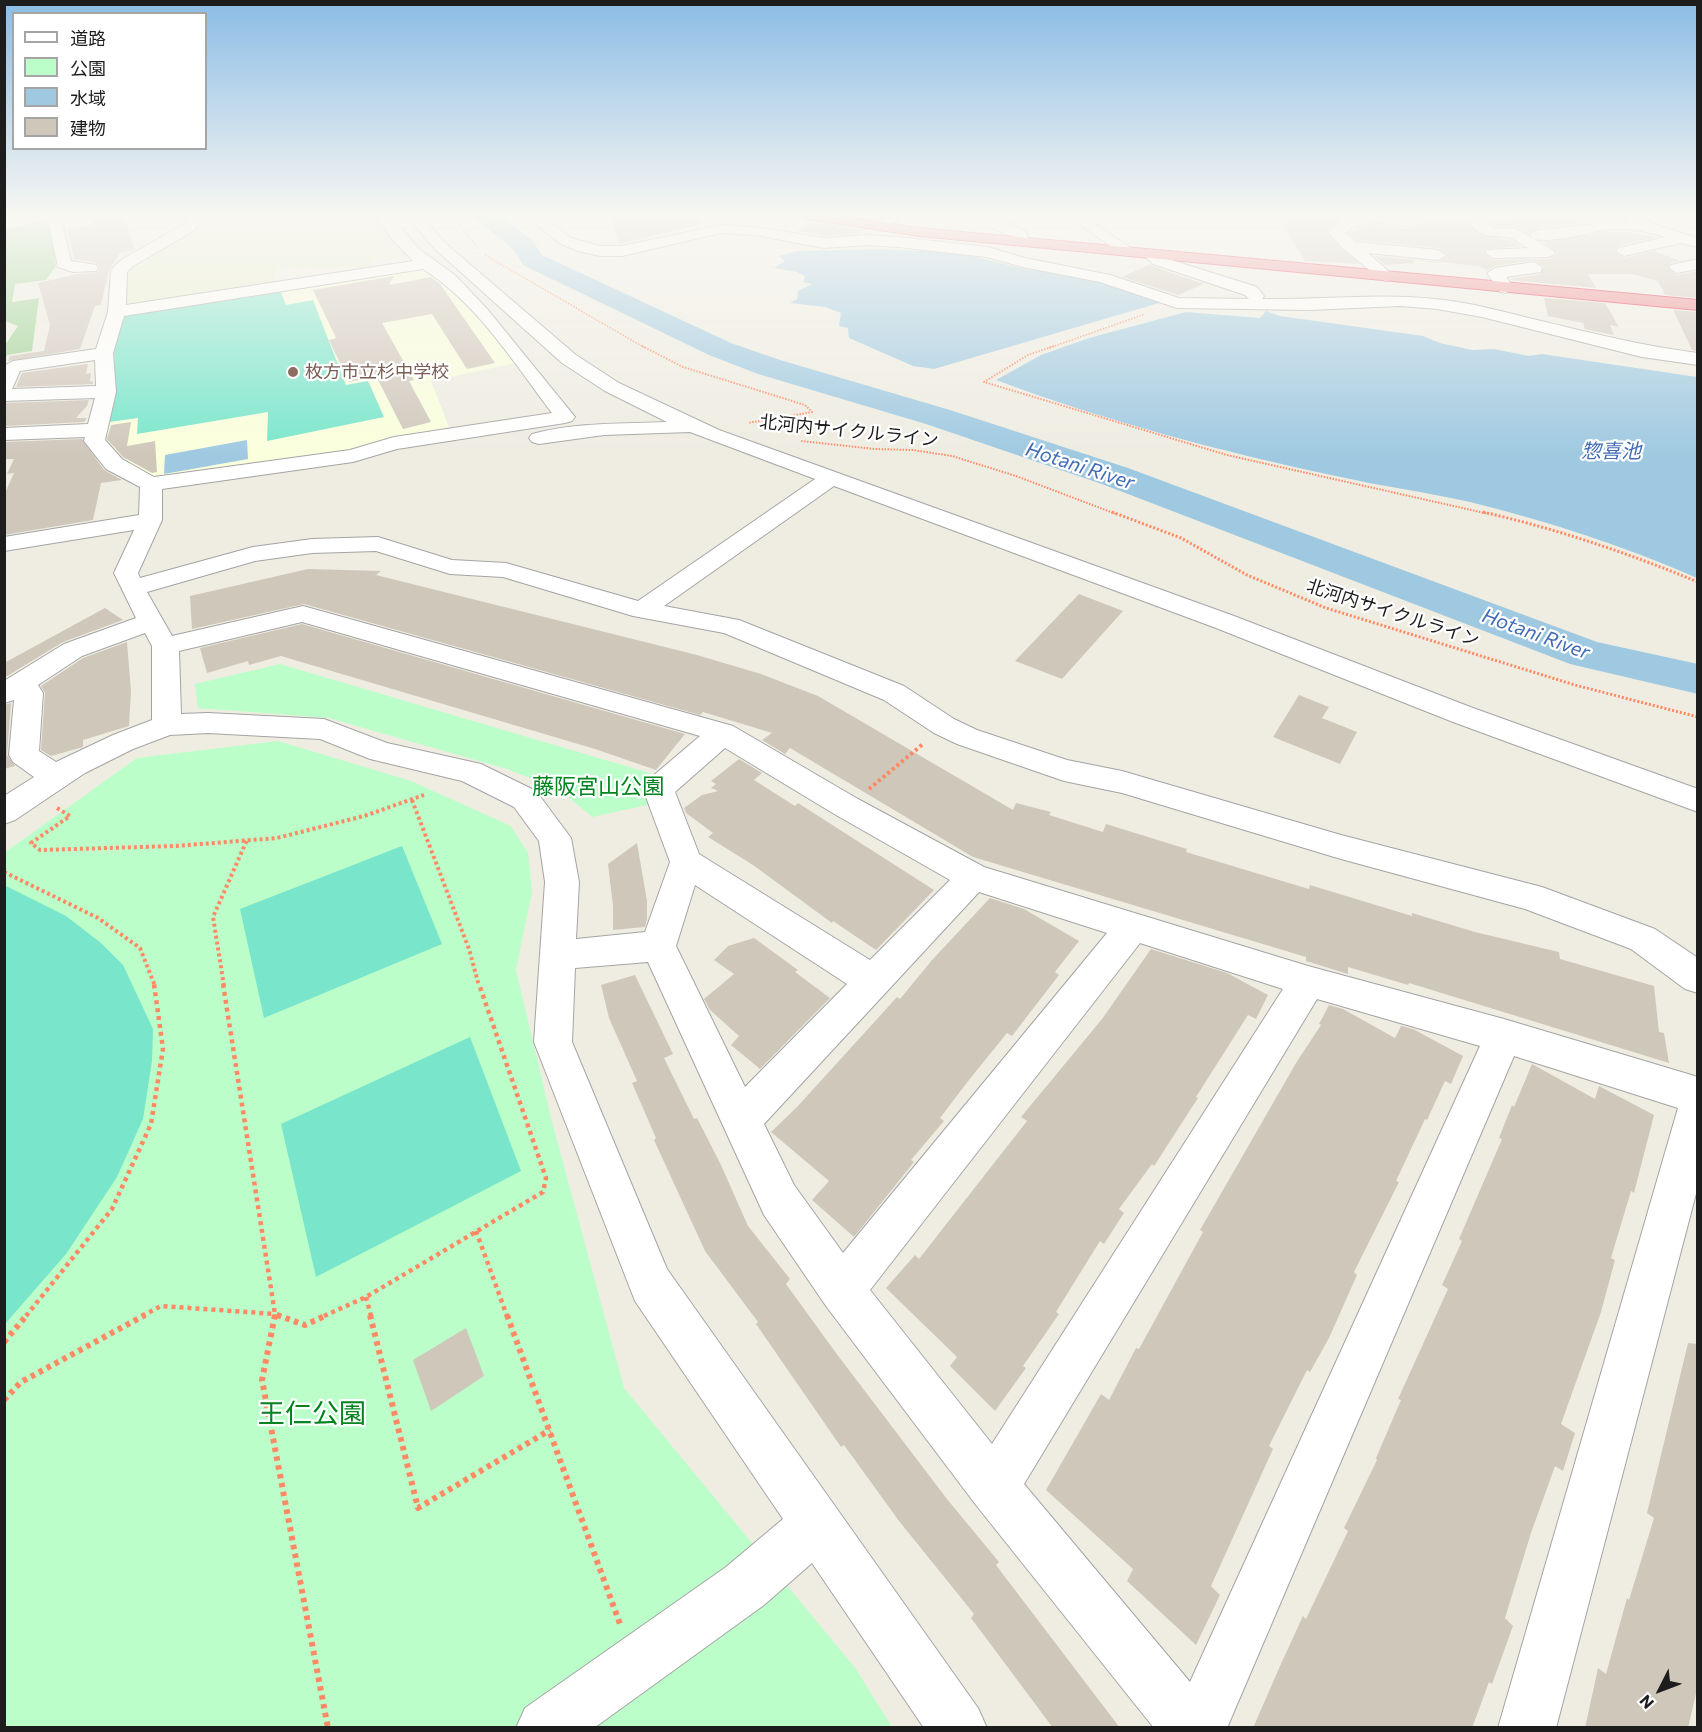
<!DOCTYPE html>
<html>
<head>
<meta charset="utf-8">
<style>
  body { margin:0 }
  #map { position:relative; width:1702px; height:1732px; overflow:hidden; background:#efede2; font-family:Commissioner,"Noto Sans JP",sans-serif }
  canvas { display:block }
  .frame { position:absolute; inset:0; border:6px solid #1d1d1d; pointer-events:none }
  .legend { position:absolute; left:12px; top:12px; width:195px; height:138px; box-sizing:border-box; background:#fff; border:2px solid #a5a5a5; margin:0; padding:8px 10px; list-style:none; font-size:18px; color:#1d1d1d }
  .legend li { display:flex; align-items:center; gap:12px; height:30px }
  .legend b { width:30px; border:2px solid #a5a5a5 }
  .north { position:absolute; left:1630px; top:1660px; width:60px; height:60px; -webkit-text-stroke:4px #fff; paint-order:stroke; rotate:228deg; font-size:16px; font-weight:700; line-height:24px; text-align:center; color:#1d1d1d }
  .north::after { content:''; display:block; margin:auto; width:21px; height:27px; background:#1d1d1d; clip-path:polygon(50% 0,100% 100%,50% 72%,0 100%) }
</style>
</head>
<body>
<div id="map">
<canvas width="1702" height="1732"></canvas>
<div class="frame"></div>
<ul class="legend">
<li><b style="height:8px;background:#fff"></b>道路</li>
<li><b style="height:16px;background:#bbfec9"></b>公園</li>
<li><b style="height:16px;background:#9fc9e1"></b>水域</li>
<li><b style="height:16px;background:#d0c7bb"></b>建物</li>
</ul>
<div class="north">N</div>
</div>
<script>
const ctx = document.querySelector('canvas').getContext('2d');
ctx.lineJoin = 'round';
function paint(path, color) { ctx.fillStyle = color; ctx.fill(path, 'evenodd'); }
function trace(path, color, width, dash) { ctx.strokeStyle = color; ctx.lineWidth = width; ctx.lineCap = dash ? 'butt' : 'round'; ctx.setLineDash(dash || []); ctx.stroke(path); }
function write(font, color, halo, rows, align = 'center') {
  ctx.font = font + ' Commissioner,"Noto Sans JP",sans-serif'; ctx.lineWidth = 4.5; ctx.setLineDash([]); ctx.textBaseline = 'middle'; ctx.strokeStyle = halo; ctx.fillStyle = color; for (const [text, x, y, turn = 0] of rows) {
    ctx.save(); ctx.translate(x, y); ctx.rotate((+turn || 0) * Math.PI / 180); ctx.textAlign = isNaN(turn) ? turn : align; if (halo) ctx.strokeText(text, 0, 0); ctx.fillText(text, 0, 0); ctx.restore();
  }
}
paint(new Path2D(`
  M648,215H777L814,222L789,235L714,225L669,233L652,222Z
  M424,268L453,286L516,363L431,381L449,427L368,444L354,453L151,479L115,450L105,430L122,315Z`), '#faffdc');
paint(new Path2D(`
  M202,215H378L414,258H372L366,268L280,267L273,275L277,284L125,305L127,272L177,239L202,218Z`), '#e8f0cc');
paint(new Path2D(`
  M44,220L51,226L56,266L46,280L15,284L12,302L39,298L32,351L7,355L5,361V345L18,326L5,321V230Z`), '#9dd293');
paint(new Path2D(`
  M280,664L656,775L652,804L592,817L560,790L507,769L329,718L198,708L195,684Z
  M278,741L411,781L511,826L528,853L532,892L516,970L551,1118L624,1388L856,1669L892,1727H5L4,853L137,758Z`), '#bbfec9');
paint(new Path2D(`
  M280,290L286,305L313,300L346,385L368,381L384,417L267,441L268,412L137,434L138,418L109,422L115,387L114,347L124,316Z
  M402,846L442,944L264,1018L240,909Z
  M6,886L66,916L101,943L123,965L153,1029L152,1061L143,1119L117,1177L66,1254L5,1324Z
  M470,1037L521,1171L316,1277L281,1124Z`), '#79e6cb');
paint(new Path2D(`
  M881,249C897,250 969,252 976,257L1029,270L1058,273L1106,284L1159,303L934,369L913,366L849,338L848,328L839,326L841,313L825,307L790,303L797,299L798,291L812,284L803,282L805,276L797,272L774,268L785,261L779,256L798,251Z
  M1266,311L1280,316L1423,336L1440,343L1472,350L1494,349L1529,356L1542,354L1697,377V578C1624,546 1548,521 1470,502C1426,492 1380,486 1336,476C1223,452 1105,421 996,380L1041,355L1089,338L1186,312L1260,318Z
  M247,440L248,459L164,474L165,455Z`), '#9fc9e1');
paint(new Path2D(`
  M471,215H498L533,241L542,255L731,343L780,360L950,410L1128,468L1597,642L1698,664V694L1570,664L1102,484L926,424L758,374L709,355L523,265L514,250Z`), '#9fc9e1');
paint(new Path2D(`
  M86,215H124L135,250L120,253L109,270L101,305L95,306L80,349L8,361L10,356L44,351L50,325L38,283L77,274L96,273L100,269L96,263L74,259L67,229L92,225Z
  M609,215H702L703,224L619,244Z
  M1277,215H1353L1341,219L1326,233L1359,264L1305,261Z
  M1518,215H1621L1623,219L1538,228L1529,233L1514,226H1495L1489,222L1509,221Z
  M811,222L865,230L861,233L824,236L797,231Z
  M1469,223L1480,235L1510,240L1521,246L1485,249L1483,253L1493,260L1548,259L1555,256L1557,252L1543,242L1605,232H1628L1656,237L1618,246L1614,251L1624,258L1654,251L1680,261L1671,263L1667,268L1677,275L1698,271V298L1665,295L1658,281L1631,274H1588L1596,288L1511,280L1510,279L1541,274L1544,266L1534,260L1495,266L1487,270L1479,266L1439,262L1448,254L1438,248L1357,240L1348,233L1368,224L1410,228L1425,224Z
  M1375,256L1439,262V263L1414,260V263L1385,265Z
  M1150,264L1152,266L1204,284L1178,295L1122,277Z
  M394,276L389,285L431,277L440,284L495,363L467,369L432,314L382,323L414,380L409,381L431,422L403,429L376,376L349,382L329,340L336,338L313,290Z
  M1544,298L1605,303L1619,327L1610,325L1614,335L1604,333L1585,329L1583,323L1548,316Z
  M1673,310L1698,312V351L1692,350Z
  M88,364L86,374L91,373L90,382L93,381V384L16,387L22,373Z
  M89,400L87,406L76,418H87L84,422L4,426V403Z
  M131,422L127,446L155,441L157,472L152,473L123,457L107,439L111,425Z
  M82,439L104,470L122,480L101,483L93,520L4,535V495L14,473L7,474L14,459H4V442Z
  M308,569L381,571L376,575L697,655L761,674L818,696L1013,810L1016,803L1051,812L1049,815L1103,832L1106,824L1187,849L1186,852L1309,889L1310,885L1412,916V913L1475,932L1559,952L1560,959L1654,986L1659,1032L1664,1033L1669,1063L1409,983L1408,985L1348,967V974L1306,961V957L973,857L790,748L785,754L762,740L772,733L703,712L700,715L304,604L192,629L190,596Z
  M1079,594L1123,611L1062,679L1015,661Z
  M105,608L123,620L63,642L4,678V663Z
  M302,624L685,734L656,770L595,749L281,656L249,665L248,661L207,673L200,648Z
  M127,642L131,691L129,726L83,740V747L51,756L41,750L45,693L41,686L83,658Z
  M1299,695L1329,707L1322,718L1357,732L1340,764L1273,737Z
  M11,703L7,755L15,766L4,769V705Z
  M739,759L762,773L754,780L795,806L798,803L934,890L876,950L833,921L832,923L753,865L708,837L713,833L686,813L684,808L702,795L718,791L711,788L716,784L711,781Z
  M637,843L647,901V919L645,927L613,930V906L608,864Z
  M990,898L1024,909L1079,941L1055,972L1059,975L1012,1036L1007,1033L969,1080L940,1118L944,1121L911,1160L914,1162L854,1237L812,1200L829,1181L771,1132L797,1107L897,997L900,999L932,960Z
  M754,938L798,970L795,972L830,998L760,1069L731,1045L739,1036L710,1010L704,999L734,974L714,960L728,946Z
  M1151,949L1227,973L1268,995L1256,1019L1248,1015L1196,1097L1198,1098L1154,1166L1152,1164L1119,1209L1124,1213L1104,1244L1100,1241L1056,1312L1059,1314L1023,1366L1026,1368L995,1411L950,1366L957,1357L886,1288L915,1255L919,1259L962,1204L1027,1121L1021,1117L1102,1019Z
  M635,975L673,1054L664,1058L694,1119L697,1118L721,1165L748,1226L790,1279L786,1284L836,1353L947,1499L999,1562L996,1565L1120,1728H1053L971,1618L974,1614L899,1521L844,1445L841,1447L756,1324L758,1322L705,1251L654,1140L656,1138L632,1083L637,1081L609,1018L601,985Z
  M1329,1005L1343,1009L1395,1038L1401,1026L1413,1029L1463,1056L1451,1084L1445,1081L1427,1120L1425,1119L1396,1181L1399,1182L1354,1272L1357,1275L1329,1338L1310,1372L1307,1370L1269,1446L1273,1449L1211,1586L1220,1595L1196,1645L1127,1581L1133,1569L1046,1490L1101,1394L1109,1400L1136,1348L1139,1349L1203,1232L1200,1230L1296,1063L1321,1025L1319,1024Z
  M1532,1064L1595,1099L1599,1086L1654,1115L1634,1193L1631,1191L1611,1258L1615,1260L1601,1312L1561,1424L1575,1433L1563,1471L1555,1466L1531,1533L1505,1618L1513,1626L1492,1684L1489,1682L1472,1728H1253L1280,1666L1303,1616L1306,1619L1348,1531L1344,1528L1377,1460L1376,1458L1401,1400L1398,1399L1448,1289L1442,1285L1462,1241L1459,1239L1502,1139L1499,1138L1512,1105L1514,1107Z
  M466,1328L484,1376L431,1411L413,1360Z
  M1688,1343L1698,1344V1685L1688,1728H1585L1598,1668L1606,1674L1627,1598L1629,1600L1654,1518L1647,1513Z`), '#d0c7bb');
const minor = new Path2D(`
  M36,215H54L61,218L71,261L96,265L98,268L96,271L73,272L58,267L49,223Z
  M188,215H202L195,230L133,266L127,272L126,305L413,261L391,238L376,215H390L419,249L455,275L488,310L575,417L572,421L565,423L397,449L353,462L162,489V520L138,573L140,578L253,547L312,539L378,537L452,560L506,563L638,601L815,479L690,432L604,435L539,444L532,442L529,438L532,434C577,422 621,424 667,422L605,391L562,363L435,249L406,215H421L445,243L576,355L619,383L719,430L1234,616L1473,708L1698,789V812L1453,722L1216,628L834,486L664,606L739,620L904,686L954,719L977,730L1067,760L1122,771L1341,835L1542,887L1655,929L1698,958V993L1685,989L1631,949L1525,909L1341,859L1122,793L1064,781L957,744L934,733L884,700L724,633L633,616L503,577L450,574L376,551L312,553L255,561L147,592L172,636L303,606L733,726L858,799L984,867L1308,966L1504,1019L1698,1077V1186L1556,1728H1498L1678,1108L1514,1056L1227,1728H1154L976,1505L826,1306L764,1215L648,962L575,968L572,1042L667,1269L978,1708L987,1728H924L812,1563L764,1605L594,1728H516L525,1708L726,1567L783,1519L635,1301L534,1042L545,882L539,841L514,807L462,781L370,759L320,739L208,733L170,735L133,749L85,773L15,820L4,824V796L34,777L13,762L9,755L14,700L4,703V681L64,644L136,618L114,573L134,530L4,551V537L139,515L140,487L106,469L84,441L85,437L4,440V428L88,424L95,398L4,401V366L13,361L96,349L108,312L111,271L113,268L121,260L184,224ZM423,269C477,303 514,363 552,413L394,437L350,450L154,477L122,459L105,440L116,392L113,353L124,316ZM95,360L96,386L12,389L20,371ZM302,622L700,736L647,781L643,789L670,862L645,932L576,939L579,882L571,838L536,791L481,764L387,743L324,719L208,713L181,714L179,651ZM145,633L152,646V720L113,735L56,762L39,751L43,693L38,685L82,656ZM725,748L836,815L950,880L870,960L699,854L675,792ZM695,885L847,984L745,1087L676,946ZM979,892L1107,933L843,1253L794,1185L764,1124ZM1140,943L1283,989L992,1444L870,1290ZM1317,999L1480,1046L1190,1682L1024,1484Z
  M524,215H540L571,238L600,246H622L721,225L755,227L824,238L867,235L898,237L988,247L1025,258L1110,275L1179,298L1249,299L1245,295L1153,264L1143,254L1151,249L1165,258L1257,287L1264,296L1262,299C1320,300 1378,293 1435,299C1469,302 1504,312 1537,320C1591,333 1643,346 1698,353V365L1642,357L1482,317L1437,309L1400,306L1310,310L1177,308L1100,282L1023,267L987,257L898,247L867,245L824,248L755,235L721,233L622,256H600L578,251L561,244Z
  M887,215H904L884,229H874L872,226Z
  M972,215H989L1026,231L1029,241L1021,246L1016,244L1013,236L996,230Z
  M1066,215H1082L1135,251L1127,256L1122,254Z
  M1359,215L1410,218L1420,215H1516L1509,219L1481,220L1494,228H1513L1532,237L1530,235L1533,232L1538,230C1568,228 1598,222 1628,221L1623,215H1638L1662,227L1698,238V247L1681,243L1624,256L1616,251L1619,248L1665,237C1642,230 1629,228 1605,230C1582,233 1557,243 1534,239L1555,252L1553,255L1547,257L1493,258L1485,253L1487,250L1528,248C1523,245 1516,240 1511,238C1494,233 1485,242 1471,224L1474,221L1425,222L1410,226L1368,222L1352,227L1345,233L1356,242L1438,250L1446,255L1438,260L1368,253L1394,276L1386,281L1380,279L1344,249L1328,233L1342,221Z
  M1698,259V269L1677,273L1669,268L1671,265Z
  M1534,262L1542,267L1541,272L1506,277L1514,288L1506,293L1500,292L1487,273L1495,268Z`);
const highway = new Path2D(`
  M800,215H834L919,228L1698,300V310L919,236L807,219Z`);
trace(minor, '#a4a4a4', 2);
trace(highway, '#e81540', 2);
trace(new Path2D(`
  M447,215L457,231
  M451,215L479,249
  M485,255L645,348
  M1049,348L1145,314`), '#ff8964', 1.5, [1.5, 1.5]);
trace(new Path2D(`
  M642,346L683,367L805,405L812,412L748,423
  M1054,346L1028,355L984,382L1227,455L1489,514
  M801,441L875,449L913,450L952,456L1016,476L1116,514`), '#ff8964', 2, [1.5, 1.5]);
trace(new Path2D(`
  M1112,512L1181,538L1247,575L1326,608L1575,685L1698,717
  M1483,512C1557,529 1628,553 1698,582`), '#ff8964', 3, [2, 2]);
trace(new Path2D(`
  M869,789L923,744
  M412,800L469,949L479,986
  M57,808L70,816L31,843L40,850L176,846L277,838L364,816L424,795
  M4,872L98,918L140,948L155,986
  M224,986L213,917L247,840`), '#ff8964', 4, [3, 3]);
trace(new Path2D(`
  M223,984L275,1314L282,1316
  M476,1231L507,1316
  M366,1297L371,1316
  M26,1316L112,1209L151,1124L163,1049L154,984
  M142,1316L161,1306L275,1314V1316
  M324,1316L366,1297L543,1192L546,1178L479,984`), '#ff8964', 4.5, [4, 4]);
trace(new Path2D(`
  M275,1315L262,1380L328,1728
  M277,1315L305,1325L327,1315
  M370,1315L418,1508L550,1430
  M507,1315L620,1624
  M4,1342L27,1315
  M4,1400L21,1382L145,1315`), '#ff8964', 6, [4.5, 4.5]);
paint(minor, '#fff');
paint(highway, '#ee8388');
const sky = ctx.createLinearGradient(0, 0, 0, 457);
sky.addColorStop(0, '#8bbce5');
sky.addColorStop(0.47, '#f8f7f2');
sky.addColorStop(1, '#f8f7f200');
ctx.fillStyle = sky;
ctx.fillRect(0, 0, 1702, 457);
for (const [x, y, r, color] of [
  [293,372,6,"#8d6e63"]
]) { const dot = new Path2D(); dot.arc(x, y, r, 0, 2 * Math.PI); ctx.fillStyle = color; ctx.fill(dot); trace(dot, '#fff', 2); }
write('18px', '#785e54', '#fff', [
  ["枚方市立杉中学校",305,372]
], 'left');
write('18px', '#1d1d1d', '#fff', [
  ["北河内サイクルライン",849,431,6],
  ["北河内サイクルライン",1393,613,18]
]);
write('italic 20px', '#426cb5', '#fff', [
  ["惣喜池",1611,451],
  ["Hotani River",1080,466,18],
  ["Hotani River",1536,634,20]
]);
write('22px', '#02841f', '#fff', [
  ["藤阪宮山公園",598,787]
]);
write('27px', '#02841f', '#fff', [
  ["王仁公園",312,1414]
]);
</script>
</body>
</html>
